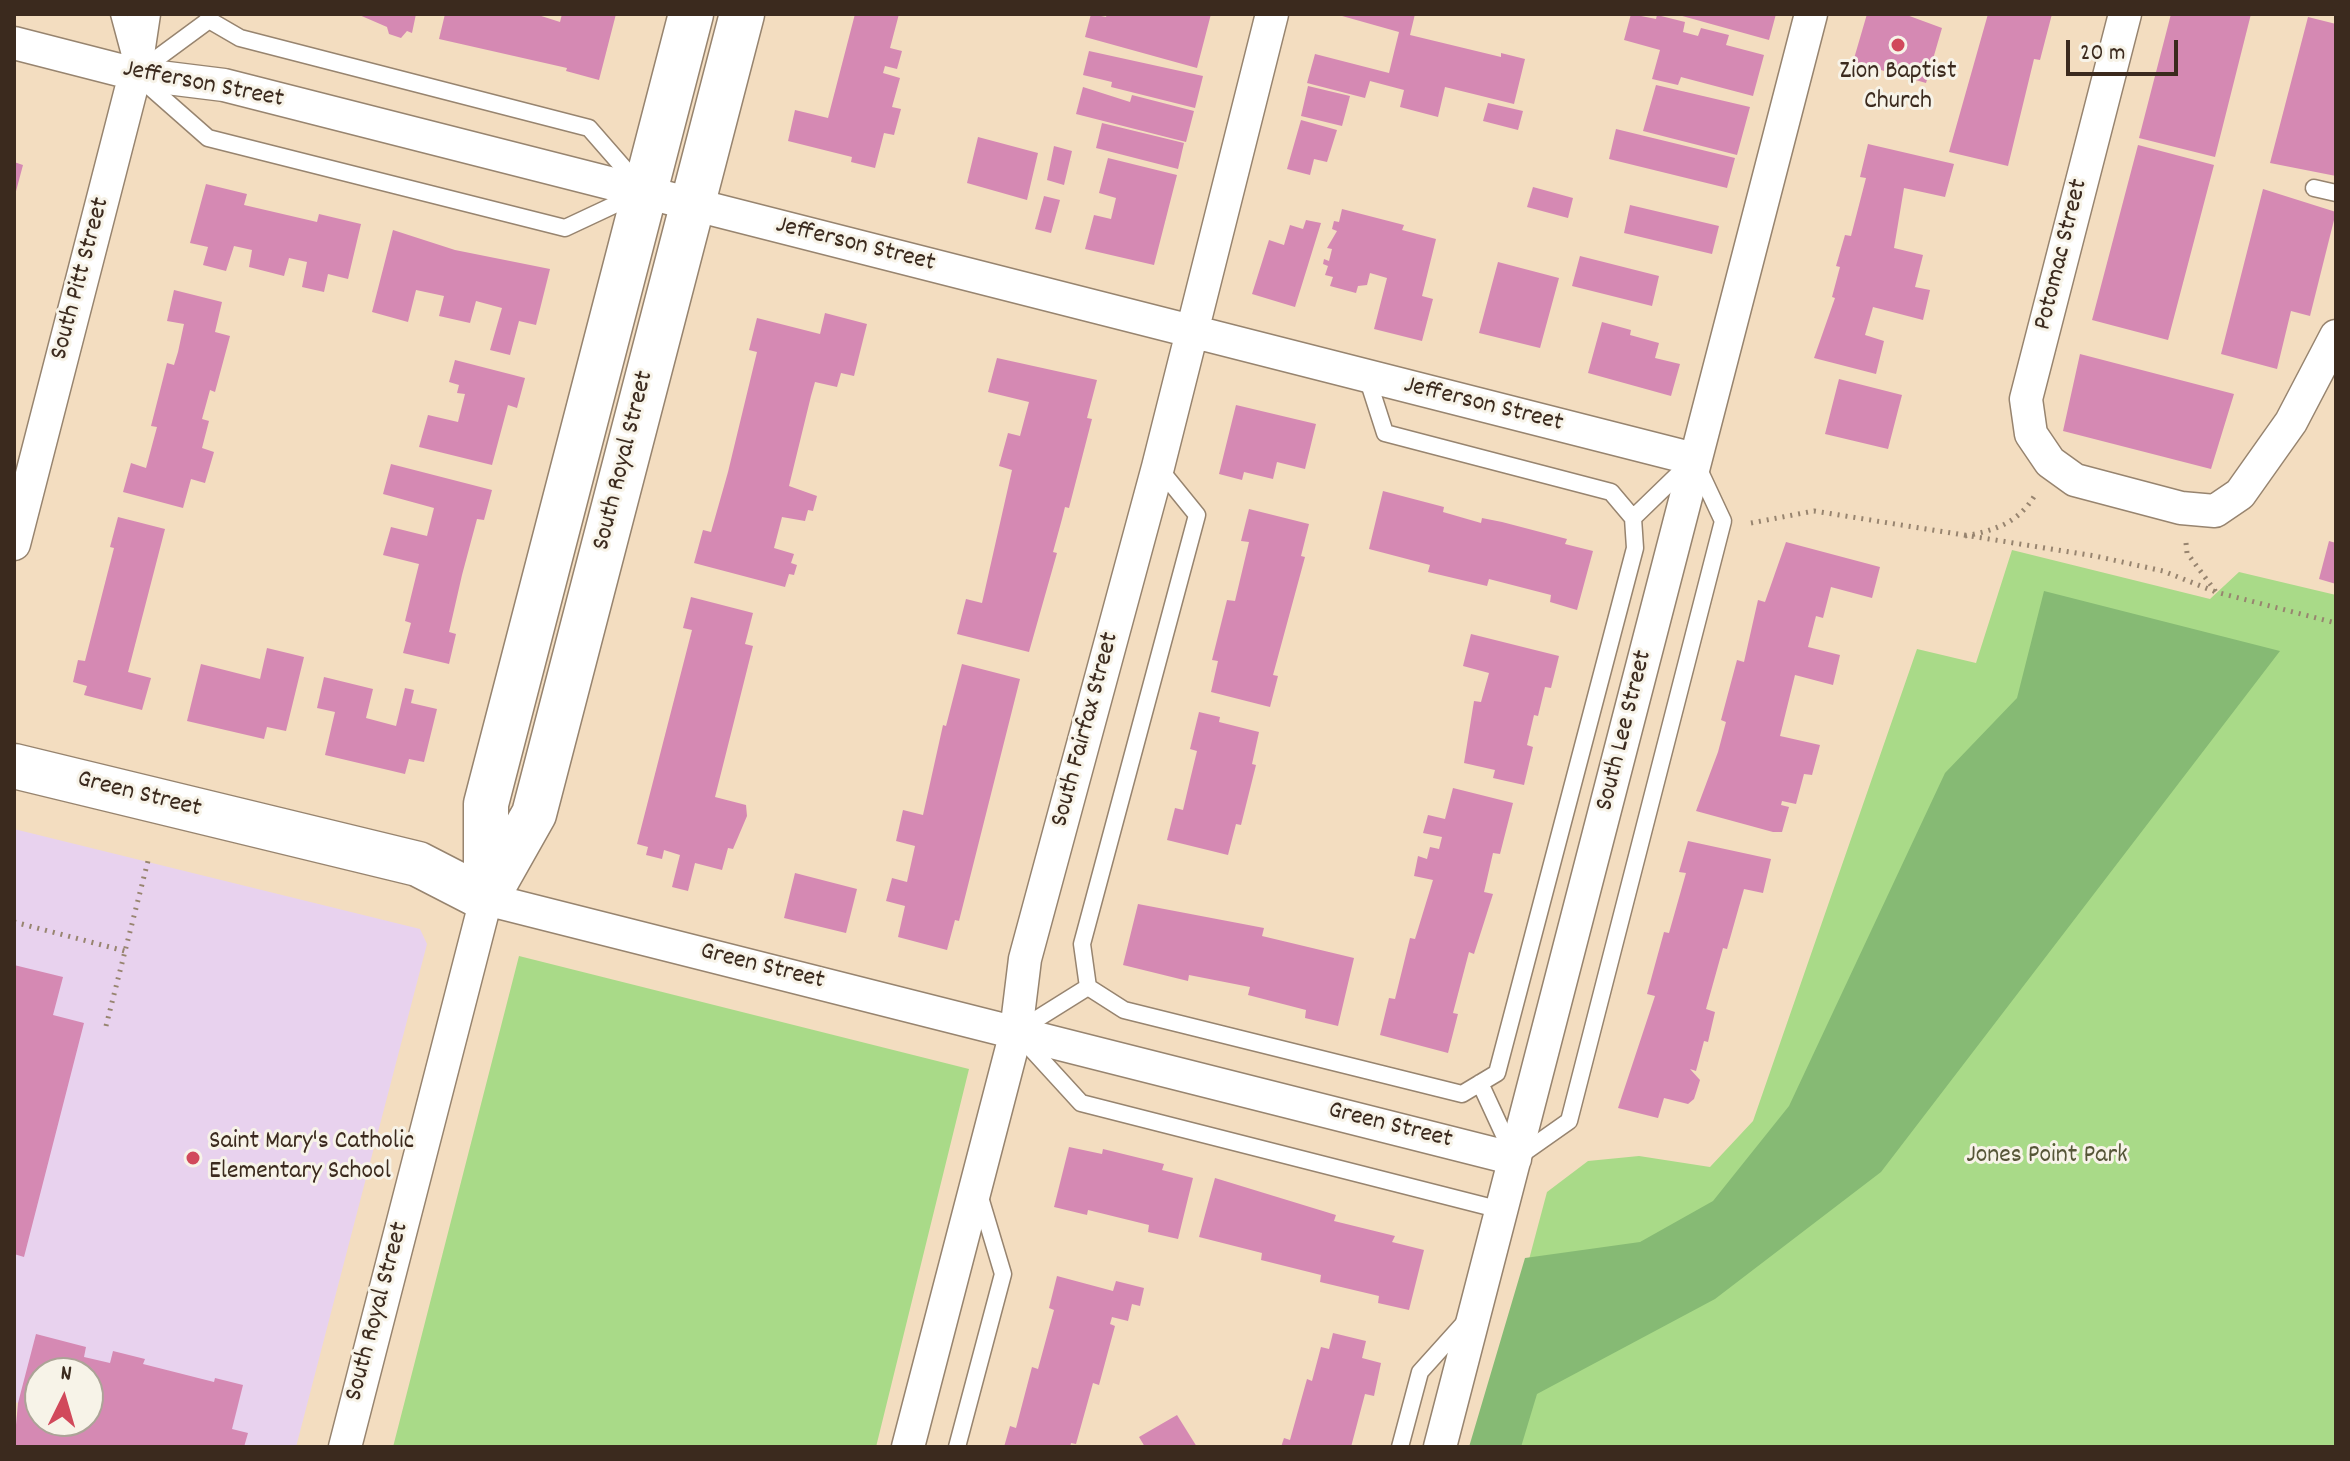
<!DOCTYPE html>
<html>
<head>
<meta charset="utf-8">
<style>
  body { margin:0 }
  #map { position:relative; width:2350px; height:1461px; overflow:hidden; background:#f3ddc0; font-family:Dekko,sans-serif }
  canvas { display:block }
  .frame { position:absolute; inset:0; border:16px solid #3b2a1e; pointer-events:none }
  .north { position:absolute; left:24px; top:1357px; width:80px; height:80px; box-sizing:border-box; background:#f7f3e8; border:2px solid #aca397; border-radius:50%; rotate:5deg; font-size:22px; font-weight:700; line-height:32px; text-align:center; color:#3b2a1e }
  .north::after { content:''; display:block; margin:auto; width:28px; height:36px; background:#d1495b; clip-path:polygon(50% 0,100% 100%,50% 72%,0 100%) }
  .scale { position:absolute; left:2066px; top:40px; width:112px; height:36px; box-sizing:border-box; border:4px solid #3b2a1e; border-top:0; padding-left:10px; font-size:24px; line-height:28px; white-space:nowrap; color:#3b2a1e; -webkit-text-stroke:6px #f7f3e8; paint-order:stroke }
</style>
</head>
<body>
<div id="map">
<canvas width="2350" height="1461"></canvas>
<div class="frame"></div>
<div class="north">N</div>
<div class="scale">20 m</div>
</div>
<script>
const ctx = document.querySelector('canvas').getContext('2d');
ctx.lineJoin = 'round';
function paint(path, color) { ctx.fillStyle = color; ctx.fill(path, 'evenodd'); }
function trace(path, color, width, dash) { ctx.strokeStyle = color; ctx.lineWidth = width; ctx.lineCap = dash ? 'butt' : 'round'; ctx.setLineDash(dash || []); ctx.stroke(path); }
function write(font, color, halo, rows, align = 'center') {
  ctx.font = font + ' Dekko,sans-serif'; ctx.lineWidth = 6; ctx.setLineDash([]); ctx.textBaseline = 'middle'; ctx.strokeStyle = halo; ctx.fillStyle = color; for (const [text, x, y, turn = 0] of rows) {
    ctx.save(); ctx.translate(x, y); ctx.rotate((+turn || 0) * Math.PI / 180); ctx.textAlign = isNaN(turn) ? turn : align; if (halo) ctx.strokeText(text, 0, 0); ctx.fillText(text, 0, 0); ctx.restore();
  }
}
paint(new Path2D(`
  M14,829L420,929L427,944L296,1447H14L18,1403L14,1402ZM40,1373H88V1421H40Z`), '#e8d2ee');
paint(new Path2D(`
  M2012,550L2210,599L2239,572L2336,595V1447H1479L1547,1192L1588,1161L1639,1156L1710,1167L1753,1121L1917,649L1976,663Z
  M519,956L969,1069L876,1447H393Z`), '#a9da88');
paint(new Path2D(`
  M2044,591L2280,651L1881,1172L1715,1299L1537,1394L1521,1447H1469L1525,1258L1640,1242L1713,1201L1789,1106L1945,773L2017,698Z`), '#86ba74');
paint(new Path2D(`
  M357,14H416L412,33L407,31L401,38L389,34L387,27Z
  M445,14H535L560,22L562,14H616L599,80L566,71L567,68L439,39Z
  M855,14H899L890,48L902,51L897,69L885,66L883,73L900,78L892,107L901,109L894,135L884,133L875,168L851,162L852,157L788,141L795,110L828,118Z
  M1091,14L1106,17L1107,14H1211L1197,68L1085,37Z
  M1335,14H1415L1410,35L1501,57V53L1525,59L1514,104L1445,87L1438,117L1400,107L1404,90L1370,81L1365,98L1307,83L1315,54L1389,73L1399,32Z
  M1631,14L1656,19L1657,15L1685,22L1683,32L1698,36L1701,28L1729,35L1726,45L1764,55L1753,96L1681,77L1678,85L1652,79L1660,50L1624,40Z
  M1675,14H1776L1769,40Z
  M1867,14H1904L1942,28L1926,83L1853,62Z
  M1988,14H2052L2040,60L2034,59L2008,166L1949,152Z
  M2171,14H2251L2215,157L2139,138Z
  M2308,17L2336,24V176L2270,163Z
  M1089,51L1203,76L1195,108L1111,87L1112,82L1083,75Z
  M1656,85L1750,107L1737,155L1643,131Z
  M1308,86L1350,96L1342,126L1301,116Z
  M1083,87L1130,102L1132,95L1194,111L1186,142L1076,114Z
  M1488,103L1523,111L1518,130L1483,121Z
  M1301,120L1337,130L1327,162L1314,159L1310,175L1287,169Z
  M1102,123L1184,143L1178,169L1096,148Z
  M1616,129L1735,158L1727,188L1609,159Z
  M978,137L1038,153L1027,200L967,183Z
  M1868,144L1954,164L1945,197L1904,188L1894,248L1923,255L1915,287L1930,290L1923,320L1873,307L1865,335L1884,341L1876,374L1814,358L1835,298L1832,297L1840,267L1836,266L1845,235L1851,236L1866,178L1860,177Z
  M2138,145L2214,165L2168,340L2092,320Z
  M1054,146L1072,151L1064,185L1047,180Z
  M1108,158L1177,175L1154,265L1085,249L1094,215L1111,219L1116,198L1099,193Z
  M14,162L23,165L15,195H14Z
  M206,184L247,194L244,205L317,222L319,214L361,224L348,279L328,274L324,292L302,287L307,262L289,258L284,276L249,267L252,250L234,246L226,271L203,265L208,247L190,243Z
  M1533,187L1573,198L1568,218L1527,207Z
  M2263,189L2336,212L2310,316L2291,311L2277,369L2221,354Z
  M1044,196L1060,200L1051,233L1035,229Z
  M1630,205L1719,226L1712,254L1624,233Z
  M1342,209L1404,225L1402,230L1436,239L1422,296L1433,299L1422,341L1374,329L1387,278L1370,273L1367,285L1358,286L1356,293L1330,286L1333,277L1325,275L1328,266L1323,264L1324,259L1329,261L1332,249L1327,248L1337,231L1332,229L1334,221L1339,222Z
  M1306,220L1321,223L1295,307L1252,294L1269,240L1284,245L1290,225L1303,229Z
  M393,230L455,250L550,269L536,325L519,321L510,355L490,350L502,308L476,301L470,323L439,316L444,296L416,290L408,322L372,312Z
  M1580,256L1659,276L1652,306L1572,286Z
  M1498,262L1559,278L1540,348L1479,333Z
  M174,290L222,302L215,332L230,336L215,392L210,390L202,419L209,421L202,448L214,452L205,483L191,479L183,508L123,492L131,463L146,468L157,427L151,426L163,379L167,363L174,365L178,352L184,324L167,321Z
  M825,313L867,324L854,376L841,373L837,387L815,382L811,396L789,486L817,496L813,511L808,510L805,521L782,517L774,548L794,554L791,563L797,565L794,575L789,574L785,587L694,563L703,530L711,532L728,472L757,352L749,350L757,318L820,334Z
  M1602,322L1631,330L1630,335L1659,343L1655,358L1680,364L1671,396L1588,373Z
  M2080,354L2234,394L2211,469L2063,431Z
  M997,358L1097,380L1087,418L1092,419L1069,508L1065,507L1062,519L1053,552L1057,553L1029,652L957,634L966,599L982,603L1012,470L999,466L1008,433L1020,436L1029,402L988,392Z
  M455,360L525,378L517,408L508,405L492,465L419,447L428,415L458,422L465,394L457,393L459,385L449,382Z
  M1839,379L1902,395L1888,449L1825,434Z
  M1236,405L1316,424L1305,469L1277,462L1273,479L1244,472L1242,480L1219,474Z
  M391,464L492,490L484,520L477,519L462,575L449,632L456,634L449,664L403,653L411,623L405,621L419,564L383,555L391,527L427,536L434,508L383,494Z
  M1383,491L1444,507L1443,512L1481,523L1482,518L1502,522L1567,539L1565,544L1593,551L1577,610L1550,602L1551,595L1489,579L1487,586L1428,572L1430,565L1369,549Z
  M1249,509L1309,524L1301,556L1305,557L1273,675L1278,676L1270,707L1211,692L1218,661L1212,660L1227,600L1235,601L1249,542L1241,541Z
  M118,517L165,529L128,672L151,678L142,710L84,695L87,686L73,682L78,660L85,661L114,548L110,547Z
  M2329,541L2336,543V584L2319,579Z
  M1786,542L1880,567L1872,598L1831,587L1823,618L1816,616L1808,647L1840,655L1833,685L1795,675L1780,736L1820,745L1812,775L1804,774L1796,804L1782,801L1781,805L1789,807L1782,832H1773L1696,811L1718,752L1726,722L1721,720L1737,660L1744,662L1758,600L1765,602Z
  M691,597L753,613L745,644L753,646L715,797L746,805L747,816L733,849L728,848L722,870L695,863L688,891L672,887L680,855L664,850L662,859L646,855L648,847L637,844L692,630L683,628Z
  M1471,634L1559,656L1551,688L1545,687L1538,716L1534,715L1527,745L1533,747L1524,785L1493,778L1495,770L1464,763L1474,701L1481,702L1489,673L1463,666Z
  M267,648L304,657L286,731L267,727L264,739L187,721L201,664L260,679Z
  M962,664L1020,679L959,921L955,920L947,950L898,937L905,906L886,901L892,878L907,882L915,846L896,841L903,810L923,815L943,725L946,726Z
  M324,677L373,689L366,718L396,726L405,688L414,690L411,703L437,709L424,762L409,759L405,774L325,755L335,712L317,708Z
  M1199,712L1220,717L1219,722L1259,732L1252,764L1256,765L1241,825L1236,824L1228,855L1167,840L1175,808L1183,810L1190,780L1197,751L1190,749Z
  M1453,788L1513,803L1500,854L1493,853L1484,892L1493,894L1474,954L1469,952L1453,1013L1458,1014L1448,1053L1380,1035L1389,998L1395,999L1410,938L1415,939L1433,880L1414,876L1418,856L1427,859L1430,847L1439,849L1442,837L1423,833L1428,815L1445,819Z
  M1688,841L1771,859L1763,893L1744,889L1727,949L1723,948L1706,1009L1715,1012L1708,1042L1704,1041L1696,1071L1690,1069L1700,1080L1694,1099L1688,1104L1664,1098L1658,1118L1618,1108L1655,996L1647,994L1664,932L1669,933L1686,873L1679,872Z
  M795,873L857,889L846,933L784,918Z
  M1138,904L1264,928L1262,936L1354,958L1338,1026L1305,1018L1306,1010L1248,995L1250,987L1189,975L1188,981L1123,965Z
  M14,965L63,977L53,1015L84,1023L24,1257L14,1254Z
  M1069,1147L1102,1154L1103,1149L1164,1164L1162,1170L1193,1178L1178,1239L1148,1232L1149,1225L1088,1210L1087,1215L1054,1207Z
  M1215,1178L1336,1215L1334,1221L1395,1236L1392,1242L1424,1250L1409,1310L1378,1303L1379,1296L1320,1282L1321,1275L1261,1260L1262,1253L1199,1237Z
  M1057,1276L1113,1291L1116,1281L1144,1288L1140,1306L1132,1304L1128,1321L1112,1317L1110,1324L1115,1326L1099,1385L1093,1383L1076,1444L1071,1443L1070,1447H1004L1010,1426L1016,1428L1032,1367L1038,1369L1054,1310L1049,1308Z
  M1333,1333L1366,1341L1362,1358L1381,1363L1374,1396L1365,1394L1351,1447H1281L1284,1438L1290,1440L1307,1379L1312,1381L1321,1347L1329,1349Z
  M36,1334L86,1347L84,1357L110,1363L113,1351L145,1359L143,1364L214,1382L215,1378L243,1385L232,1429L248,1433L244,1447H14L18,1403ZM40,1373H88V1421H40Z
  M1177,1415L1197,1447H1145L1139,1437Z`), '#d589b3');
const lane = new Path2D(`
  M119,14L130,55
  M137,73L209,20
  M141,79L208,138L565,228L644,191L589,128L240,38L209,20L208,14
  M2314,188L2336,193
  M1158,467L1197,515L1082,944L1088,987L1124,1010L1462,1094L1497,1073L1635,548L1633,518L1611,492L1385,433L1367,377
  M1088,987L1016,1032L1081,1103L1501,1210
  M1480,1083L1515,1159L1569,1121L1723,521L1694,459L1633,518
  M957,1447L1003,1274L979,1194
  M1400,1447L1420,1372L1465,1322`);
const street = new Path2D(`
  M2125,14L2026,399L2031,434L2050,462L2075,480L2181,508L2215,511L2240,494L2291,422L2336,336
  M14,43L135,74L224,85L1694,459
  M14,544L135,74L144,14
  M345,1447L486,899L1515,1159
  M908,1447L1016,1032L1025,959L1158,467L1272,14
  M1440,1447L1811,14`);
const secondary = new Path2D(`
  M14,766L418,864L486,899
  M486,894V804L691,14
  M486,899L534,814L742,14`);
trace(lane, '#97846f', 19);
trace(street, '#97846f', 35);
trace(secondary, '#97846f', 47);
trace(new Path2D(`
  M1751,523L1814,511L2095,556L2163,571L2216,592
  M1965,536C1996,530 2018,523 2035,495
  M2186,543L2187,553L2216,592L2336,623
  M14,922L125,951
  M106,1026L149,857`), '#97846f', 5, [2, 6]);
trace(lane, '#fff', 16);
trace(street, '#fff', 32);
trace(secondary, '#fff', 44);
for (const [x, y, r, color] of [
  [1898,45,8,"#d1495b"],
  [193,1158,8,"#d1495b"]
]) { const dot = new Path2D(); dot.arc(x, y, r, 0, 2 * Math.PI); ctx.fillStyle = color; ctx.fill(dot); trace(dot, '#f7f3e8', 3); }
write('26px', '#3b2a1e', '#f7f3e8', [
  ["Zion Baptist",1898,73],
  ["Church",1898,103],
  ["Saint Mary's Catholic",209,1143,"left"],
  ["Elementary School",209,1173,"left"]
]);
write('26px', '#3b2a1e', '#f7f3e8', [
  ["Jefferson Street",203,86,11],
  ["Jefferson Street",855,246,14],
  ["Potomac Street",2063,255,-76],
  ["South Pitt Street",82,279,-75],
  ["Jefferson Street",1483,406,14],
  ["South Royal Street",625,461,-76],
  ["South Fairfax Street",1087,730,-75],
  ["South Lee Street",1626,731,-76],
  ["Green Street",139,796,14],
  ["Green Street",762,968,14],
  ["Green Street",1390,1127,14],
  ["South Royal Street",379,1312,-75]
]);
write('26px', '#565638', '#f7f3e8', [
  ["Jones Point Park",2047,1157]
]);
</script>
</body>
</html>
